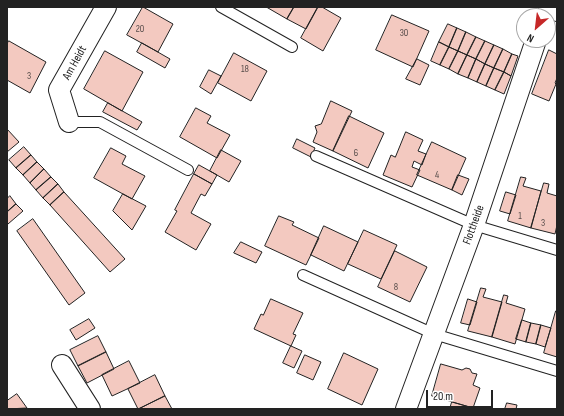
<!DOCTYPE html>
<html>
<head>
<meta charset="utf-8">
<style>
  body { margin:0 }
  #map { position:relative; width:564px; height:416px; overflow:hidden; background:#fff; font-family:"Sofia Sans Condensed",sans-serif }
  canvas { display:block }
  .frame { position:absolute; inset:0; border:8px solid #222; pointer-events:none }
  .north { position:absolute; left:516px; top:8px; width:40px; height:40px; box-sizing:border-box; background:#fff; border:1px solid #a7a7a7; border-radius:50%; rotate:208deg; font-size:11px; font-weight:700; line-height:16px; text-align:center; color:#222 }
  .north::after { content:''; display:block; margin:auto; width:14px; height:18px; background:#c62828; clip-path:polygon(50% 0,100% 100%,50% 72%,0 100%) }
  .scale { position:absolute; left:426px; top:390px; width:67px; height:18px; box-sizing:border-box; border:2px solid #222; border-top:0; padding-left:5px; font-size:12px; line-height:14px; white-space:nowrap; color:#222; -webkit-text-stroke:3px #fff; paint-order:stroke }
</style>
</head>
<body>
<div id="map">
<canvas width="564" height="416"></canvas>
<div class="frame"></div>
<div class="north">N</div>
<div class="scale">20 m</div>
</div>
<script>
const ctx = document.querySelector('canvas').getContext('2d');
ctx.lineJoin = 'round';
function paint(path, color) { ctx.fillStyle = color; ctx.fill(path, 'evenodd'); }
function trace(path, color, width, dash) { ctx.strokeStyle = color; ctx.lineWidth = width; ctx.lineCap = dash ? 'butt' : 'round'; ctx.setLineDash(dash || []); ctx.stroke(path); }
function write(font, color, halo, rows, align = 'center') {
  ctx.font = font + ' "Sofia Sans Condensed",sans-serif'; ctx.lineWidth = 3; ctx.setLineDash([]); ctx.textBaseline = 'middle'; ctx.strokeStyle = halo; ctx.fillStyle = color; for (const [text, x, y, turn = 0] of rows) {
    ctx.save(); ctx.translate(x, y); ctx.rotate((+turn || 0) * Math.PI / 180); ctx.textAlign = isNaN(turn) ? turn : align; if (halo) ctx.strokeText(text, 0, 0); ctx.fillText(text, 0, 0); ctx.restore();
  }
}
const building = new Path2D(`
  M143,7L173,24L158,52L127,35Z
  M269,7H294L287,19L268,8Z
  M294,7H318L306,29L287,19Z
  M318,7H322L341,18L323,51L301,38Z
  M392,15L429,31L413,67L376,50Z
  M448,24L457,28L449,47L439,42Z
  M457,28L466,32L458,51L449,47Z
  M466,32L476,37L467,55L458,51Z
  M476,37L485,41L476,59L467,55Z
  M9,41L46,62L30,93L7,80V44Z
  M485,41L494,45L485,64L476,59Z
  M439,42L449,47L440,65L431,61Z
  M142,43L170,59L165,68L137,52Z
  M494,45L503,49L494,68L485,64Z
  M449,47L458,51L449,69L440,65Z
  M503,49L512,54L504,72L494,68Z
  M549,50L557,54V78L555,83L556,84L549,101L532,94Z
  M105,51L143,72L122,111L84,89Z
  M458,51L467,55L458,74L449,69Z
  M234,53L267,71L251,101L218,83Z
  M512,54L518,56L511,76L504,72Z
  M467,55L476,59L468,78L458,74Z
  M417,59L429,65L420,85L406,79Z
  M476,59L485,64L477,82L468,78Z
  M485,64L494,68L486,86L477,82Z
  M494,68L504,72L495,90L486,86Z
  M209,70L221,76L211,94L200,87Z
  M504,72L511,76L504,94L495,90Z
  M331,101L352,111L333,151L313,142L317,132L315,126L321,124Z
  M108,103L142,122L137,130L103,112Z
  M196,108L211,116L207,123L230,135L217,158L180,137Z
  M349,116L384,133L368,168L333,151Z
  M7,129L19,142L7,152Z
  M406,132L423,140L418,151L426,154L422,165L414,161L412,167L420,170L412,187L383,175L391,155L395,157Z
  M297,139L315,148L311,157L293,148Z
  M432,142L466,158L452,190L417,175Z
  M24,147L31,155L16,168L9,160Z
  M111,148L126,156L122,164L145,176L132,199L94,178Z
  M221,150L241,161L229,182L210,171Z
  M31,155L37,162L23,175L16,168Z
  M37,162L44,169L30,183L23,175Z
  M199,165L217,175L212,184L194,174Z
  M44,169L51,177L36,190L30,183Z
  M194,174L212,184L205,196L201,194L191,213L211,224L196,250L165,232L177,211L175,210Z
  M458,175L469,179L462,195L452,190Z
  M51,177L58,184L43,198L36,190Z
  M521,177L526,178L523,186L541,191L531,228L508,221Z
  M544,183L549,184L547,193L557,196V225L555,234L531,228Z
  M58,184L64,192L50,205L43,198Z
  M64,192L125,259L110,272L50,205Z
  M506,192L516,195L510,214L500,211Z
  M123,194L146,206L132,230L113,211Z
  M10,196L16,204L7,212V199Z
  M16,204L23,211L8,224L7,222V212Z
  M279,216L294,222L292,225L319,238L306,265L265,246Z
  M33,219L85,293L69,305L17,231Z
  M324,226L358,242L344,271L311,255Z
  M364,230L397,245L381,279L348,264Z
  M241,242L262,252L256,263L234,253Z
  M395,251L427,267L410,302L378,287Z
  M481,288L486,289L483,297L502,302L492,337L468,331Z
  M504,295L508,296L506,303L525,309L515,344L492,337Z
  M271,299L303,313L293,334L296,335L291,346L254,329L261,314L263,315Z
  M468,299L477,302L470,325L461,323Z
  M556,311H557V357L544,353Z
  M89,319L95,328L76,340L70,330Z
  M522,320L531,323L526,342L516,339Z
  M531,323L541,325L536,344L526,342Z
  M541,325L551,328L545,347L536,344Z
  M98,336L106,352L78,366L70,350Z
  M291,346L302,351L294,368L283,363Z
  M106,352L114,369L87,383L78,366Z
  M344,353L378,369L362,405L328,389Z
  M305,355L321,362L313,380L297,373Z
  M129,361L140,383L112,396L102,375Z
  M441,364L462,370L466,368L470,369L472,373L477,374L473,385L480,388L473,408L432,396Z
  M155,375L165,396L138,409L128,389Z
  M17,394L27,408L7,409V401Z
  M165,396L172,409H139Z
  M452,402L473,408V409H450Z
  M507,403L517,405L516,409H505Z`);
paint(building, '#f3c9c0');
trace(building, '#222', 1);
const lane = new Path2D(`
  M221,7L292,47
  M69,122H100L188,170
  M316,156L474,225L557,250
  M303,275L434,334L557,371`);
const street = new Path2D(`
  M69,122L59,90L106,7
  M62,365L90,409
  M406,409L474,225L536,40`);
const secondary = new Path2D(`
  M550,7L557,10`);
trace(lane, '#222', 12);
trace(street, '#222', 22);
trace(secondary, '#222', 24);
trace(lane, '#fff', 10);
trace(street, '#fff', 20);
trace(secondary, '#fff', 22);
write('10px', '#564c4a', null, [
  ["20",140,29],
  ["30",404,33],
  ["18",245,69],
  ["3",29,76],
  ["6",356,153],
  ["4",437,175],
  ["1",520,216],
  ["3",543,223],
  ["8",396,287]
]);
write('12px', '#222', '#fff', [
  ["Am Heidt",75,63,-61],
  ["Flottheide",474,225,-70]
]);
</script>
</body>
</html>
